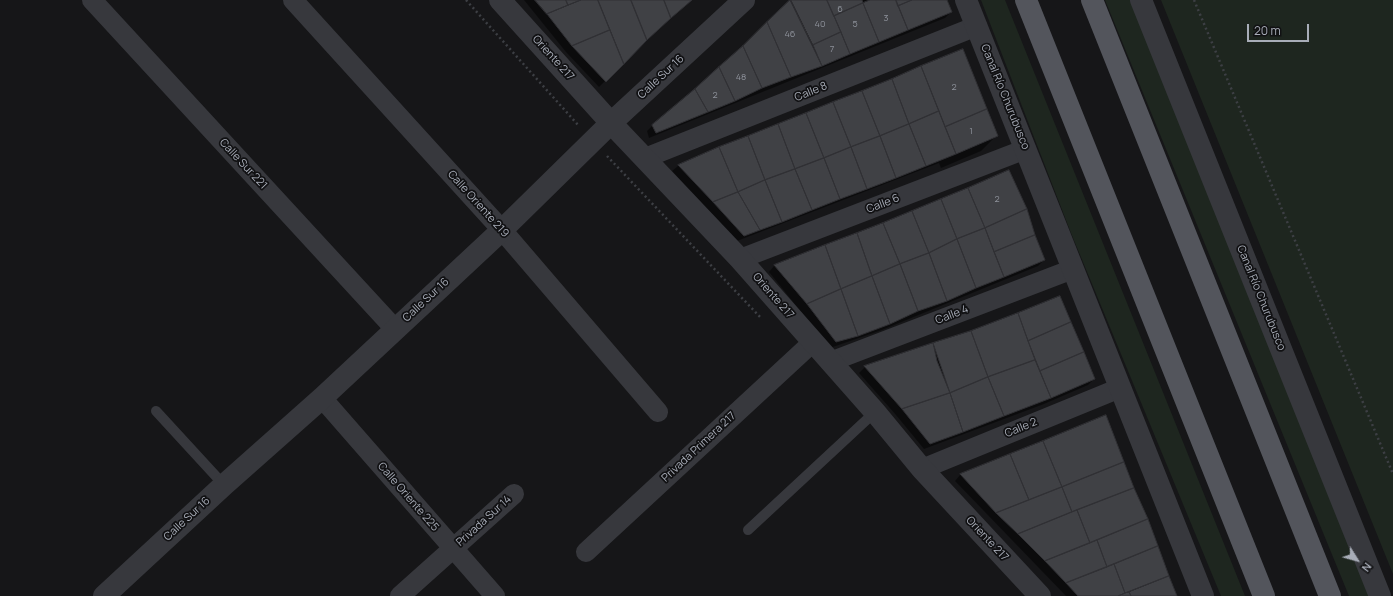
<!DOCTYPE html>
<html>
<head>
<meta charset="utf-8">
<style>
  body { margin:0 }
  #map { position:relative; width:1393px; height:596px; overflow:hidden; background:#161618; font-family:Manrope,sans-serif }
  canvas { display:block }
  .north { position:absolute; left:1337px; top:540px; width:40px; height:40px; -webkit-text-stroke:3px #111113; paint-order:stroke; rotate:127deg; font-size:11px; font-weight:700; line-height:16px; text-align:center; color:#a8adb8 }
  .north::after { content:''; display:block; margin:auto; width:14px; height:18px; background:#a8adb8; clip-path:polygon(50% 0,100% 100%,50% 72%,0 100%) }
  .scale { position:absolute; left:1247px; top:24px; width:62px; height:18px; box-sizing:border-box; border:2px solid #a8adb8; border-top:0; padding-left:5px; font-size:12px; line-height:14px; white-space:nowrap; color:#a8adb8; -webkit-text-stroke:3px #111113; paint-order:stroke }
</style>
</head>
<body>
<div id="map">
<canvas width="1393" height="596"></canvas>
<div class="north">N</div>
<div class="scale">20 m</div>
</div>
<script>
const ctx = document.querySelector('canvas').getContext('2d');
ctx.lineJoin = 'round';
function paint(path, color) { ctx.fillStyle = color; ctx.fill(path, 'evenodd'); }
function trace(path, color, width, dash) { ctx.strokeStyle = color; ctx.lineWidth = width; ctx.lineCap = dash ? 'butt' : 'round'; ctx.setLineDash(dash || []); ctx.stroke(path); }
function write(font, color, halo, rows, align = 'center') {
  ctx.font = font + ' Manrope,sans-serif'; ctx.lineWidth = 3.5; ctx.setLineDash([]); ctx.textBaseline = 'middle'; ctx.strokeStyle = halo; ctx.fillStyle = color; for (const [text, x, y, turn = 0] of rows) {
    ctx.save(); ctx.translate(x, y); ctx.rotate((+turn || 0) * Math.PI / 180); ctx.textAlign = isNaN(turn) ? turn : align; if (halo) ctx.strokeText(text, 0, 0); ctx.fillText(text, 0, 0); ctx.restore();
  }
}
paint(new Path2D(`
  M981,0H1005L1245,596H1221L1071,233Z
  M1105,0H1130L1371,596H1349Z
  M1161,0H1393V574Z`), '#1e261f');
paint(new Path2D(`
  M524,0H691L640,46L599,87L566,52Z
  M792,0H946L951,12L945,18L649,138L647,131L653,125L744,47Z
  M893,80L996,136L981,151L941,168L939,163L737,241L672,171L678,166Z
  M969,189L1026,209L1044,260L1038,266L882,330L830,348L769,272L774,266Z
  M1059,298L1094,379L1088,385L1044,404L924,449L896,415L859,373L865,367L971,332Z
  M1106,417L1177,596H1066L955,481L960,475Z`), '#0007');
const building = new Path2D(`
  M535,0H566L568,5L547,14Z
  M566,0H581L568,5Z
  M581,0H598L610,30L572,46L547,14Z
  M598,0H631L647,40L624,64Z
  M631,0H664L671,18L647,40Z
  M664,0H692L671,18Z
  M790,0L822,66L791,77L767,22Z
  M791,0H827L841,32L813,45Z
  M827,0H862L863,3L834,16Z
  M870,0H896L908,30L879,42L863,3Z
  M896,0H912L898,6Z
  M912,0H947L952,12L908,30L898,6Z
  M863,3L879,42L850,54L834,16Z
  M767,22L791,77L762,88L743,46Z
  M610,30L624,64L606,82L572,46Z
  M841,32L850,54L822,66L813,45Z
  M743,46L762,88L735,101L719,67Z
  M963,49L987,109L945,127L921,66Z
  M921,66L939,111L909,124L892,79Z
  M719,67L735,101L708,112L695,89Z
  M892,79L909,124L880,136L862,91Z
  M695,89L708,112L656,133L652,125Z
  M862,91L880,136L851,147L833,102Z
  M833,102L851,147L824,158L806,113Z
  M987,109L998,136L956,154L945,127Z
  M939,111L956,154L926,166L909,124Z
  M806,113L824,158L795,169L778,124Z
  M778,124L795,169L765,180L748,136Z
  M909,124L926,166L896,178L880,136Z
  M748,136L765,180L738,192L719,147Z
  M880,136L896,178L867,189L851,147Z
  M719,147L738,192L713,202L678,165Z
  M851,147L867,189L840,199L824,158Z
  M824,158L840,199L812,210L795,169Z
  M795,169L812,210L782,222L765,180Z
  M1009,170L1027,209L985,228L968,188Z
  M765,180L782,222L760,230L738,192Z
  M968,188L985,228L957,239L941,199Z
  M738,192L760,230L744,236L713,202Z
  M941,199L957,239L929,253L912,211Z
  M1027,209L1035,235L994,252L985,228Z
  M912,211L929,253L900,264L883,223Z
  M883,223L900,264L872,276L857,233Z
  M985,228L1004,277L976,288L957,239Z
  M857,233L872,276L841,289L825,245Z
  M1035,235L1045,260L1004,277L994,252Z
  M957,239L976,288L947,301L929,253Z
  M825,245L841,289L807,304L774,265Z
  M929,253L947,301L918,311L900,264Z
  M900,264L918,311L890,324L872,276Z
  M872,276L890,324L858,336L841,289Z
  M841,289L858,336L836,342L807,304Z
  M1060,296L1071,322L1028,341L1018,313Z
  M1018,313L1035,360L988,377L971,331Z
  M1071,322L1084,352L1040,371L1028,341Z
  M971,331L988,377L950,393L937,361L933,343Z
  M933,343L950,393L902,409L864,366Z
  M1084,352L1095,379L1051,398L1040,371Z
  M1035,360L1051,398L1004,416L988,377Z
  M988,377L1004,416L963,432L950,393Z
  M950,393L963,432L930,444L902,409Z
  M1106,415L1124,462L1062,487L1043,441Z
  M1043,441L1062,487L1029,500L1010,454Z
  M1010,454L1029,500L996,513L960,474Z
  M1124,462L1134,488L1072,512L1062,487Z
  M1062,487L1072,512L1018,534L996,513Z
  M1134,488L1148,519L1090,543L1077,510Z
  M1077,510L1090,543L1045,561L1018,534Z
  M1148,519L1158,546L1107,567L1097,540Z
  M1097,540L1107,567L1066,583L1045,561Z
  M1158,546L1169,576L1125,593L1114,564Z
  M1114,564L1125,593L1118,596H1078L1066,583Z
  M1169,576L1177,596H1131L1129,592Z
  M1129,592L1131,596H1118L1125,593Z`);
paint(building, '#404145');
trace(building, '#303034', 1);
trace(new Path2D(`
  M466,0L579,126
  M1194,0L1393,474
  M607,156L761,318`), '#3d3f44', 2.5, [2, 3]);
trace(new Path2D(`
  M156,411L224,485
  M748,530L875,412`), '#37383d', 10);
trace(new Path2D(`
  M92,0L395,329
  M293,0L502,230L658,412
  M645,158L977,26
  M740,259L1026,149
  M830,362L1073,269
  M322,398L495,596
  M922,469L1120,388
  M586,552L813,342
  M400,596L514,494`), '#37383d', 20);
trace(new Path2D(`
  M500,0L611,123L740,259L875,412L922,469L1040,596
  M966,0L1203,596
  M1141,0L1380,596
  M104,596L224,485L322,398L502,230L611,123L744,0`), '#37383d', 22);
trace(new Path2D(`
  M1026,0L1264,596
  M1092,0L1330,596`), '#53555c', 22);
write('9px', '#8e929b', null, [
  ["6",840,9],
  ["3",886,18],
  ["40",820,24],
  ["5",855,24],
  ["46",790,34],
  ["7",832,49],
  ["48",741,77],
  ["2",954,87],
  ["2",715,95],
  ["1",971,131],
  ["2",997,199]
]);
write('11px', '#a8adb8', '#111113', [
  ["Oriente 217",553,58,48],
  ["Calle Sur 16",661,77,-43],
  ["Calle 8",811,92,-22],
  ["Canal Río Churubusco",1005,97,68],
  ["Calle Sur 221",243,164,47],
  ["Calle Oriente 219",478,204,48],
  ["Calle 6",883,204,-21],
  ["Oriente 217",773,296,49],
  ["Canal Río Churubusco",1261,298,68],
  ["Calle Sur 16",426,300,-43],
  ["Calle 4",952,315,-21],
  ["Calle 2",1021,428,-22],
  ["Privada Primera 217",699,447,-43],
  ["Calle Oriente 225",408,497,49],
  ["Calle Sur 16",187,519,-43],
  ["Privada Sur 14",484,521,-42],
  ["Oriente 217",987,539,47]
]);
</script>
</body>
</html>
